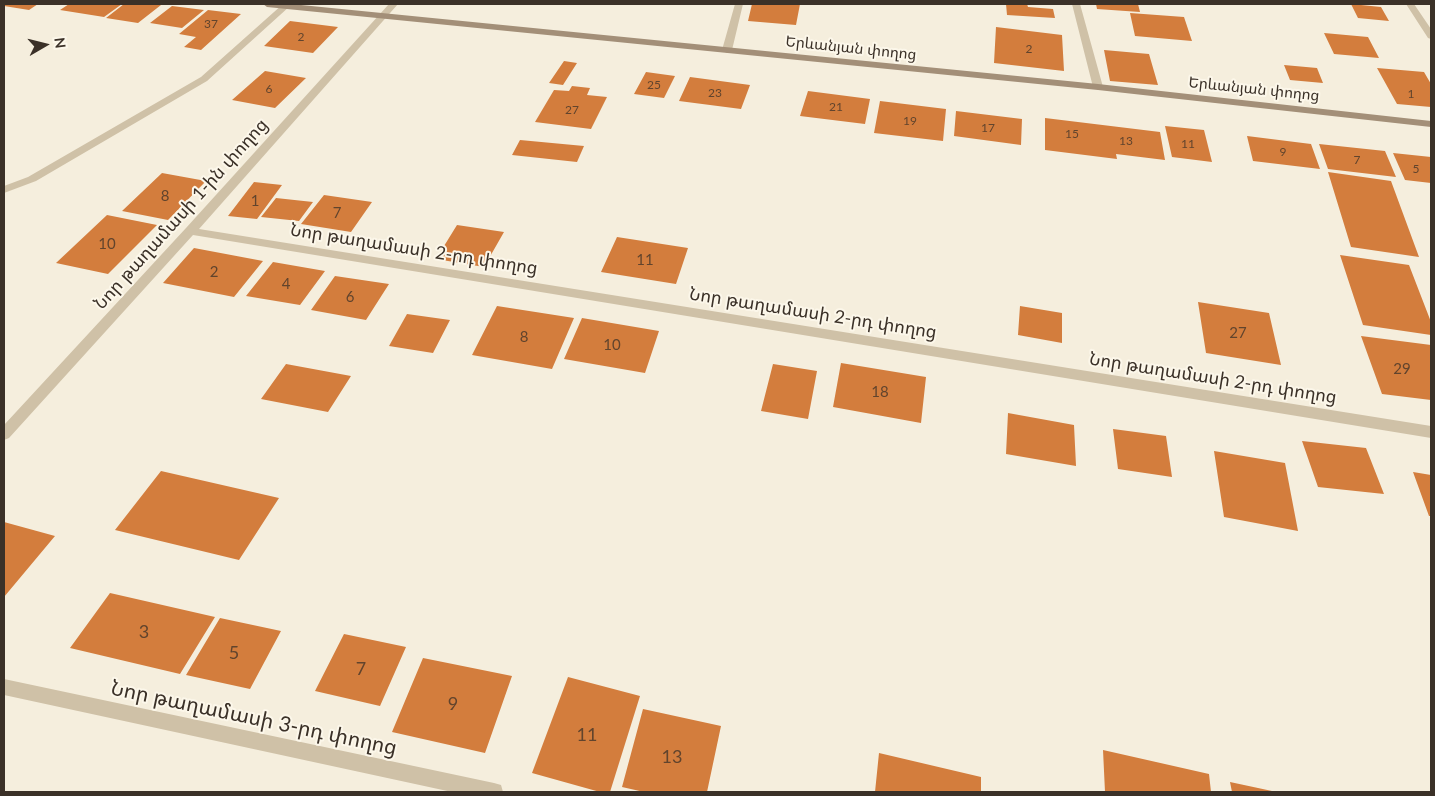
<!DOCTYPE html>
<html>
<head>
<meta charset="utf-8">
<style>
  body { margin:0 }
  #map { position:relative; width:1435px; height:796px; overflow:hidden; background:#f5eedd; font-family:Lato,sans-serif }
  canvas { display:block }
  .frame { position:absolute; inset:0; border:5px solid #3b3128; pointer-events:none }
  .north { position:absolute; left:20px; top:20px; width:50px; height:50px; -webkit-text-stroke:4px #fcf7ea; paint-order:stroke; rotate:82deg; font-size:14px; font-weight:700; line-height:20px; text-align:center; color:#3b3128 }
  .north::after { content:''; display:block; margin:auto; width:18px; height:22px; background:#3b3128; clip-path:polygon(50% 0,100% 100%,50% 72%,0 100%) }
</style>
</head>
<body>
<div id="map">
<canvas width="1435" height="796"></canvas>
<div class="frame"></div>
<div class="north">N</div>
</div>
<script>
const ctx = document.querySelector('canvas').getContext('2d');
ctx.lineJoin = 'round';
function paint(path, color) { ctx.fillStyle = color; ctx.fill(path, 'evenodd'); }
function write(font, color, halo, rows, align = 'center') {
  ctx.font = font + ' Lato,"Noto Sans Armenian",sans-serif'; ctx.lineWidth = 4; ctx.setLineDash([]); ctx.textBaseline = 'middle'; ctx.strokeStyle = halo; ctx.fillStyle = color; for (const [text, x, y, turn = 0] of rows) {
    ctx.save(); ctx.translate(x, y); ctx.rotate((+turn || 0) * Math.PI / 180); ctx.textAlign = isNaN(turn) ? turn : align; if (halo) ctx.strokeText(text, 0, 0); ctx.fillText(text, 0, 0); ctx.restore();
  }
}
paint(new Path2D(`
  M4,4H38L29,10L4,6Z
  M69,4H122L104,17L60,10Z
  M124,4H153L161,5L138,23L106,18Z
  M752,4H800L796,25L748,21Z
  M1006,4H1027L1028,7L1053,9L1055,18L1007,15Z
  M1096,4H1138L1140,12L1097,9Z
  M1351,4L1381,7L1389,21L1358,18Z
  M172,6L204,10L182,28L150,23Z
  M208,10L241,14L201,50L184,47L196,37L179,34Z
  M1130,13L1184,17L1192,41L1135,36Z
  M290,21L338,27L313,53L264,46Z
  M996,27L1062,35L1064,71L994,63Z
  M1324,33L1368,37L1379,58L1334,54Z
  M1104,50L1149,54L1158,85L1110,81Z
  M564,61L577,63L563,85L549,83Z
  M1284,65L1317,68L1323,83L1290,80Z
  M1377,68L1424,72L1431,84V107L1397,104Z
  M265,71L306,78L275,108L232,100Z
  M646,72L675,76L664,98L634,94Z
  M690,77L750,85L741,109L679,101Z
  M572,86L590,88L587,95L607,97L591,129L535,122L554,90L569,91Z
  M808,91L870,99L865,124L800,116Z
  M880,101L946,109L943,141L874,133Z
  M956,111L1022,119L1021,145L954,136Z
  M1045,118L1160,132L1165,160L1116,154L1117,159L1045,150Z
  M1165,126L1204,130L1212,162L1172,157Z
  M1247,136L1311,144L1320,169L1253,161Z
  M520,140L584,146L577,162L512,155Z
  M1319,144L1385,151L1396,177L1328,169Z
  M1393,153L1431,157V183L1405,180Z
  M1328,172L1391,181L1419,257L1351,247Z
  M162,173L206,181L168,220L122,211Z
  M254,182L282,185L257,219L228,216Z
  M324,195L372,202L351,232L301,224Z
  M276,198L313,202L299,221L261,217Z
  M107,215L157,225L108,274L56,263Z
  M457,225L504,232L484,267L436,259Z
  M617,237L688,248L676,284L601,272Z
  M194,248L263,261L234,297L163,283Z
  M1340,255L1409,265L1431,322V335L1363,325Z
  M273,262L325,271L300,305L246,296Z
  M335,276L389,284L366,320L311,310Z
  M1198,302L1269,313L1281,365L1206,353Z
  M497,306L574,318L552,369L472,355Z
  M1020,306L1062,313V343L1018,335Z
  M407,314L450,320L433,353L389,346Z
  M582,318L659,331L645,373L564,359Z
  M1361,336L1431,345V400L1382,394Z
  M841,363L926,377L921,423L833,407Z
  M286,364L351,376L328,412L261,399Z
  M773,364L817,371L808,419L761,411Z
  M1008,413L1074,425L1076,466L1006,454Z
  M1113,429L1166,436L1172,477L1118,469Z
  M1302,441L1366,448L1384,494L1318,487Z
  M1214,451L1285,463L1298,531L1224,517Z
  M161,471L279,498L239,560L115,530Z
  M1413,472L1431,475V516H1429Z
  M4,522L55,536L4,597Z
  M110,593L215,617L180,674L70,648Z
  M220,618L281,631L250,689L186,675Z
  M344,634L406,647L380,706L315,691Z
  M423,658L512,676L485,753L392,732Z
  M568,677L640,696L610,792H600L532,773Z
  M643,709L721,726L707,792H644L622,787Z
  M1103,750L1209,774L1211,792H1105Z
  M879,753L981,777V792H875Z
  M1230,782L1272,791V792H1232Z`), '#d37d3d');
paint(new Path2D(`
  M283,4H288L290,6L207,81L36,181L4,193V186L28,177L201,77Z
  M389,4H398L199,229L1431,426V438L193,235L9,438L4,440V425L186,228Z
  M735,4H743L732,50L727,53L722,50Z
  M1072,4H1080L1103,87L1102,89L1098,90L1093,87Z
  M1406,4H1414L1431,29V39L1428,38Z
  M4,679L494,783L501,785L503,792H452L4,695Z`), '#cfc1a7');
paint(new Path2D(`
  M263,4H291L1098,84L1431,121V127L1098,90L267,7Z`), '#a38f78');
write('12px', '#61442d', null, [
  ["37",211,24],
  ["2",301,37],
  ["2",1029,49],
  ["25",654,85],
  ["6",269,89],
  ["23",715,93],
  ["1",1411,94],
  ["21",836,107],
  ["27",572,110],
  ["19",910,121],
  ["17",988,128],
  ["15",1072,134],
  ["13",1126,141],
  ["11",1188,144],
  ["9",1283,152],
  ["7",1357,160],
  ["5",1416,169]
]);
write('15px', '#3b3128', '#fcf7ea', [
  ["Երևանյան փողոց",851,48,6],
  ["Երևանյան փողոց",1254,89,6]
]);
write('15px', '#61442d', null, [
  ["8",165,196],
  ["1",255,201],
  ["7",337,213],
  ["10",107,244],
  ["11",645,260],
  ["2",214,272],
  ["4",286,284],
  ["6",350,297],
  ["27",1238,333],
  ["8",524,337],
  ["10",612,345],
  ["29",1402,369],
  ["18",880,392]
]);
write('18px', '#3b3128', '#fcf7ea', [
  ["Նոր թաղամասի 1-ին փողոց",181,214,-48],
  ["Նոր թաղամասի 2-րդ փողոց",414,249,9],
  ["Նոր թաղամասի 2-րդ փողոց",813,313,9],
  ["Նոր թաղամասի 2-րդ փողոց",1213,378,9]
]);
write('18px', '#61442d', null, [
  ["3",144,632],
  ["5",234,653],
  ["7",361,669],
  ["9",453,704],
  ["11",587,735],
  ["13",672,757]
]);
write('21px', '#3b3128', '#fcf7ea', [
  ["Նոր թաղամասի 3-րդ փողոց",254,718,12]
]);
</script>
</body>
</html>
